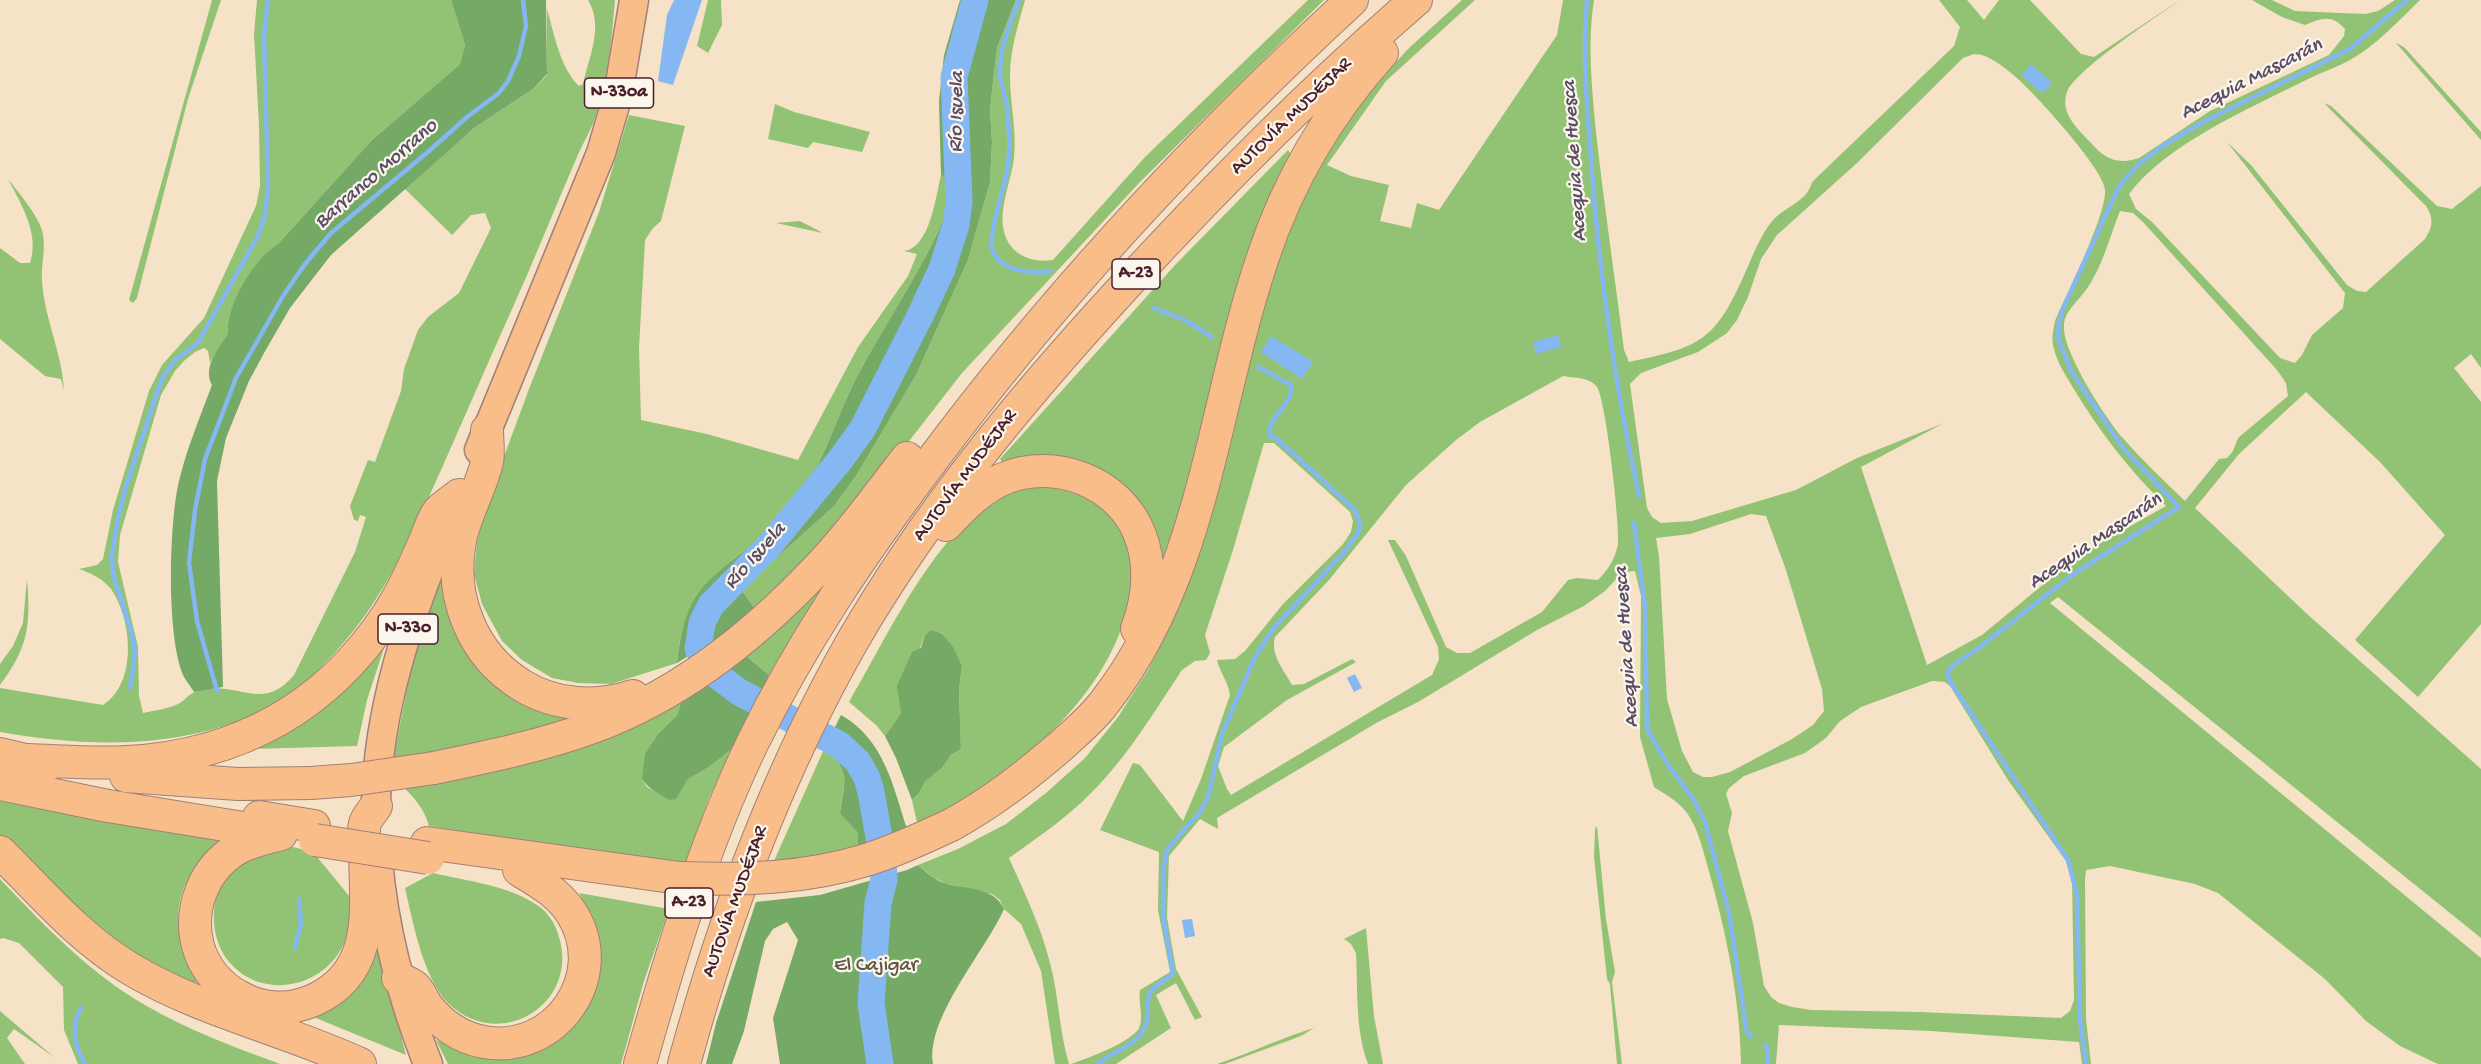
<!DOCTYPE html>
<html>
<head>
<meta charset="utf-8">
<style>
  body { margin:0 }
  canvas { display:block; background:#f5e2c7 }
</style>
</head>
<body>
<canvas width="2481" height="1064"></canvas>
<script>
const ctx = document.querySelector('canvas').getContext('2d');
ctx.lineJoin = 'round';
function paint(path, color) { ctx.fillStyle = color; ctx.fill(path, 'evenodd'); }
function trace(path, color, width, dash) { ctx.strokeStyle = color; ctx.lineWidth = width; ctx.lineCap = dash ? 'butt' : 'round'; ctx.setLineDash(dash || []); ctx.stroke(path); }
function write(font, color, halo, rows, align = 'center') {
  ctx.font = font + ' "Gochi Hand",sans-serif'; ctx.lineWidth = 4.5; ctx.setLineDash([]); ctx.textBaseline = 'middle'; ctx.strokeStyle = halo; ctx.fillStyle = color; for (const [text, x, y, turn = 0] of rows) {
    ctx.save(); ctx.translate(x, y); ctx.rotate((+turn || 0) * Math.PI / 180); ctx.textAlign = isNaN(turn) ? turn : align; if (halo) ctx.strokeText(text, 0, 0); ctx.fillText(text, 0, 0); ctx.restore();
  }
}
paint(new Path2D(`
  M212,0H221L188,99L141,282L137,298L133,303L129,300Z
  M257,0H451L465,45L460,64L371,141L278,244C256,257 225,308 228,333L210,363L208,351L204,348L195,352L185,360L175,371L161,395L120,535L118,562L138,647L139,696L143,713C156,710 169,709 180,703C185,700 189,694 195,692C235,677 261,715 294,675L355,552L366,517L360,515L358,521L354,520L350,506L368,460L375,462L401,391L404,369L418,330L428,317L459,293L491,228L485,213L471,215L452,235L404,188L474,128L533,89L547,75V9C554,33 560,68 579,86L583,84C589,57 604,26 588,0H615C612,37 608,77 597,112C593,128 583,142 577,157C554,210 533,263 509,316C486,367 464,418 441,470C409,541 381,607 325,663C313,676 299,689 284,699C200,750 94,749 0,732V688L103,705C138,683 132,619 111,589C103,579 91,573 79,569L97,565L103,559L113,510L149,391L162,365L204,318L256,206L260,186L259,125L254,34Z
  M708,0H721L722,25L708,53L697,46Z
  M1016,0H1025C1018,25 1010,50 1010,76C1010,104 1017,130 1014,158C1011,183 997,211 1005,235C1012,256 1033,263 1053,260L1145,157L1308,0H1324L1140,182L962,373L847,521L755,609L743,592L774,560L834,506L856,476L916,375L968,260L990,182L992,142L990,109L997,48Z
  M1462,0H1475L1386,81L1327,165L1351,176L1389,185L1380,221L1411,228L1417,203L1439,210L1557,35L1563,0H1594C1587,43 1592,89 1596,132C1604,205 1615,277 1624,350L1629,362C1701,347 1715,341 1745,273C1753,255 1761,234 1773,220C1786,206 1807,202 1812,182L1954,46L1960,27L1939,0H1967L1984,20L1999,0H2030L2081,54L2094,57L2180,0C2157,17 2076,69 2067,92C2059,113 2079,130 2091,143C2105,159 2117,165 2139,158L2210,111L2329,55L2344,36L2345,29C2332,14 2322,18 2305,25L2282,17L2252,0H2272L2295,11L2365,14L2378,11L2395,0H2420C2398,21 2377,45 2350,60C2336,68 2319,73 2304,81C2250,108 2165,145 2129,194L2136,209L2152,222L2280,358L2295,363L2302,355L2312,335L2343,308L2345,293L2227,142L2251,165L2347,285L2357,291L2366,292L2425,239C2433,226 2434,219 2426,206L2324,103L2331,106L2437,206L2452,209L2481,186V368L2471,354L2454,368L2481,402V624L2418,697L2355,640L2445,535L2381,463L2306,392L2239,454L2195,508L2306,613L2481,769V938L2058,597L2050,603L2481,958V1064H2438L2400,1046L2366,1021L2325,979L2218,893L2195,884L2110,866L2086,870L2085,879L2086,1019L2091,1064H2082L2079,1042L1931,1031L1779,1025L1776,1064H1741C1740,999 1726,931 1708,868C1703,850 1698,828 1687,813C1678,801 1666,795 1654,787L1640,737L1641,596L1635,571L1623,572L1605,591L1584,606L1537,630L1418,702L1378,722L1217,818L1218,829L1200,819L1169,856L1167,917L1176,969L1202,1017L1195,1020L1176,983L1156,995L1171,1028L1116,1064H1071C1086,1059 1132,1042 1139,1028C1144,1017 1138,1002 1140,990L1170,972L1158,910L1159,852L1100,830L1133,763L1140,765L1183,821L1201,779L1230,695C1228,681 1220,673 1217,660L1235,659L1245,651L1283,604L1343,544L1351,532L1353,521L1350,512L1274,443H1264L1233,550L1205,635L1210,653L1206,660L1195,661L1182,670C1154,712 1128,756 1092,792C1067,818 1038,837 1009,858C1024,892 1041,926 1050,963C1059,996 1059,1031 1069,1064H1055L1041,971L1021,924L1004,909L1000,900L992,894L945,883L934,878L918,865L958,849L1006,824L1046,793L1085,758L1118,717L1148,670L1166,635L1189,581L1211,517L1261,302L1309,181L1358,104L1409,48ZM1974,54C1989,54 2005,68 2017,78C2035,94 2102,167 2105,189C2107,215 2067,293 2055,321C2053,331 2051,339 2054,349C2057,362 2065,374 2072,386C2099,431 2129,470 2166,506L2079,555L1982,635L1927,665L1861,467L1944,423L1857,458L1796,490L1692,521L1661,523L1652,517L1647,508L1630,384L1641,373L1698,352L1727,333L1737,320L1748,297L1761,259L1777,235L1857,163L1963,58ZM2120,211L2133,213L2143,222L2277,370L2286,383L2288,396L2238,438L2233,451L2227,458L2219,459L2185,501C2163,480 2141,459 2121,436C2104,415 2061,350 2064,324C2065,311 2079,300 2086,290C2102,268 2110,236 2120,211ZM1563,376C1574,378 1590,377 1597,387C1606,400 1620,526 1618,544C1615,559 1609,569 1598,580L1577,578L1568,580L1542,612L1470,653H1457L1446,647L1406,556L1395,540H1388L1438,647L1439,659L1432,675L1231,795L1227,789L1218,766L1224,747L1287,700L1356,662L1352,659L1304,684L1292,685C1284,670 1270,655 1275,637L1329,580L1406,485L1456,440L1480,422ZM1751,514L1766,516L1786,570L1822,689L1824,711L1813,725L1792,739L1730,772L1712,777H1703L1693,772L1682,751L1667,699L1659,556L1656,538L1690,534ZM1932,681L1945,682L1950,686L2008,780L2066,861L2072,878L2074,1000L2070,1011L2061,1018L1920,1012L1811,1010L1792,1007L1779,1003L1771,997L1764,986L1753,923L1728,831L1732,813L1726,794L1729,788L1744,776L1805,753L1826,738L1840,721L1861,707Z
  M2396,43L2404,47L2481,132V140Z
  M775,104L794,112L870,132L862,152L813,142L808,148L768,139Z
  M629,115L685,126L661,221L653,228L645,240L639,348L641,420L707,434L798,460L858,347L908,276L917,254L904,251C930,248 936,196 941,175L949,179L946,212L939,230C916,278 886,323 861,369C835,416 824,469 789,511C765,540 727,560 704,587C686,607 679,638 677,663L611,684L578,683L552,678L522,660L502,641L482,604L474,574L477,542L489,497L529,389L599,212Z
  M1288,150L1292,156L1163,573L1157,536L1145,513L1094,467L1075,460L1056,457L1004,465L1000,459L1177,263Z
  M8,179C19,193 32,208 40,225C48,243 41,262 42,280C44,318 62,352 64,390L61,379L45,376L0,339V248L20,263H30C40,234 21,204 8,179Z
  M800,221L823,233L776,223Z
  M1039,487C1075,489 1106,503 1125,536C1137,557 1134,579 1129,602C1112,681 1048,742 985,788C964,803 940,814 918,827L912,800L919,793L924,781L942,768L951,755L961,749L959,690L962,666L941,633L931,630L925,635L900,700L901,713L885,736L876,725L849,702C884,642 930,544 987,504C1002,494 1021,490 1039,487Z
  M850,548L794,632L769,675L741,652Z
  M443,570L447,601L570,718L522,734L393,761L412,663Z
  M27,579C31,625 28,648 0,685V664L13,646L23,623Z
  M387,639L367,700L357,746L251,749L319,711L358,677Z
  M684,693L677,715L659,733L642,779L647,787L669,800L687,780L709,767L732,749L709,798L686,863L627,857L429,826C424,808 414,797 400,784Z
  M825,747C851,773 845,779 840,812L858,833V847L803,859L774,861Z
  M0,801L223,839C173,879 165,926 197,981L195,986L111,943L0,839Z
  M1597,826L1606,919L1615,972L1612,982L1622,1064H1617L1610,984L1607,979L1594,857L1595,829Z
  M293,847L313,852L350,897C349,911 350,925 346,938C330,986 265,1002 231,964C203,933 210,876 248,857C262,850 278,849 293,847Z
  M433,873C466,881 508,885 537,905C547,911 555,923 558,934C582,1003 500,1054 448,1003C423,978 413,922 405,888Z
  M0,879C44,925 89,973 145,1005C188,1030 234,1047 280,1064H78L64,1030L63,987L19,943L3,938L0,939Z
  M579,893L669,909L644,981L621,1064H448L436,1040C492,1064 560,1064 589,1002C596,986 602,971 601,953C600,932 589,912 579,893Z
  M1366,928L1374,1016L1383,1064H1368C1355,1029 1358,990 1356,953L1351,944L1344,939Z
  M378,947L406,1055L311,1016L371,948Z
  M0,1011L54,1057L14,1029L7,1038L25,1064H0Z
  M1314,1028L1301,1036L1225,1064H1217C1250,1053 1281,1038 1314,1028Z`), '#92c374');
paint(new Path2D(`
  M451,0H546L547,74L533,89L474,128L331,255L290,308L264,353L249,381L226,438L217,481L223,687L194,692C191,687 187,682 184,677C166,639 169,522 179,481C187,448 200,417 212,385C202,367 219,349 228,333C225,307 255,257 278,244L371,141L460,64L465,45Z
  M960,0H1016L997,48L990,109L992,142L990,182L968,260L916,375L856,476L834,506L774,560L743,592L755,609L730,630L677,663C680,636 685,608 703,587C727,560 765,540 789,511C824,469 835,416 861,369C886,323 916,278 939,230L946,212L949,180L941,175L939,101L944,55Z
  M931,630L941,633L953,647L962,666L959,690L961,749L951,755L942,768L925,781L919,793L912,800L896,758L885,736L901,713L897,686L912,652L921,648L925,635Z
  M741,652L769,675L732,749L709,767L687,780L676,799L669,800C658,794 649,789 642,779L645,754L659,733L677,715L684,693Z
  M841,715C884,739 893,786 907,829L858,847V833L840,813C845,779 851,773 825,747Z
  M918,865C926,872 934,880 945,883C966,890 994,886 1004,909C985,952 926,1017 933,1064H780L773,1018L798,940L787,922L773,929L765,941L744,1031L732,1064H706L716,1023L756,902L820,895L907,870Z`), '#75a966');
paint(new Path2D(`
  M674,0H702L673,85L658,81L667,15Z
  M2031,64L2052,83L2042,93L2021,75Z
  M1558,335L1561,347L1536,354L1533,342Z
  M1271,336L1313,362L1302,379L1261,352Z
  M1355,674L1362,688L1354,692L1347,678Z
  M1192,919L1195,936L1185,938L1182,920Z`), '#85b8f2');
trace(new Path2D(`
  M1019,0C1010,25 999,48 1000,75C1001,86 1006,96 1007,107C1009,128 1011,150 1007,171C1004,189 989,232 992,248C997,271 1032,275 1051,271
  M1587,0C1582,53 1587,106 1591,159C1599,272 1615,386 1639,496
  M1154,308L1187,321L1212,337
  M1634,523L1645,606L1647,729L1666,762L1694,800L1705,822L1729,913L1747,1033L1751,1036
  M130,688L135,652L131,631L113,574L112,554L118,518L126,486L162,378L175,360L198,343L258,236L265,215L268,188L264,34L268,0
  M217,691L197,621L189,563L195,510L205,459L236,378L283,296L305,264L331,233L429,151L467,117L499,93L508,81L519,56L526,26L523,0
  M295,948L301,924L299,899
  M81,1008C71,1027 74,1046 85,1064
  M1765,1045L1768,1049V1064
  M1098,1064C1110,1053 1130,1048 1140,1035C1154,1019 1143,1003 1151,991C1157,983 1167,981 1173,973L1163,916V870L1167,849L1201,811L1209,794L1222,734L1255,657L1273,629L1345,551L1358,533L1360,522L1355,510L1277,439L1269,435C1268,415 1294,406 1291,385L1258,367
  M2086,1064L2080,1019L2077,895L2068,860L1949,680L1948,672L1953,665L1980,647L2072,575L2179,507L2123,448L2071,371L2058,338L2059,322L2062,311L2112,201L2120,185L2139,164L2161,147L2201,123L2350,49L2407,0`), '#85b8f2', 4.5);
trace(new Path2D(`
  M880,1064L871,1003L878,903L884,880L883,860L871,792L867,778L858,762L840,745L739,692L718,676L698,649L702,623L711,605L769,546L841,459L863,428L920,316L942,269L956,225L959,202L954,77L975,0`), '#85b8f2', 27);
const trunk = new Path2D(`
  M479,450L601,153L618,95L634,0
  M376,799C379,707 408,621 442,537
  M378,860C384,931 402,998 428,1064`);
const motorway = new Path2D(`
  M487,430C487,440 489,453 487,462C481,487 467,511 461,536C448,594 471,655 523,686C556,706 597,708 633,696
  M946,525C963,507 980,489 1003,479C1054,457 1120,482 1140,535C1152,566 1148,599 1137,629
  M0,754L47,765
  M27,760C60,761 94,764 127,762C238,756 326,708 388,614C403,591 414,566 425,541C429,532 432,520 438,512C443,506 453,500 459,495
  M434,768C487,757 541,746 593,727C680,695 755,635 818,568C851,534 878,495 907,458
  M126,776L238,784L311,783
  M0,784L108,806L274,833
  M259,817L314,826
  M951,825C993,802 1027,775 1062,745C1077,731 1092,719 1104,703C1205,574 1212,407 1263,257C1288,182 1328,113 1382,53
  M281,834C267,838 251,841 238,848C204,868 188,908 198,946C204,968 220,987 240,997C262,1010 290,1011 314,1000C376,972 366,909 365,853C365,844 362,829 366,821C368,816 373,811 376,806
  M427,843L679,878
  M0,852C41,892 79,938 129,968C200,1011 285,1029 360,1064
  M398,978C403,981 411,983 415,987C420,992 423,1000 427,1006C441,1024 461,1038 484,1042C555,1055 611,976 572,914C560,894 539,882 519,870
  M640,1064C671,955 703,846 752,744C801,643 863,552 930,463C1055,295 1198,142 1352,0
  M684,1064C724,917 777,774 852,642C927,512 1023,397 1124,287C1216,187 1313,89 1416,0`);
trace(trunk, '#a08079', 31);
trace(motorway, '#a08079', 34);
trace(trunk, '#f8bd88', 28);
trace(motorway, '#f8bd88', 32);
const motorwayBridge = new Path2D(`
  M311,783L351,780L434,768
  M315,840L428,858
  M679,878C742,880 805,879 866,860C895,851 923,838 951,825`);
trace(motorwayBridge, '#a08079', 34, []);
trace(motorwayBridge, '#f8bd88', 32);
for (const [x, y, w] of [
  [619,93,69],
  [1136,274,48],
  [408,629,60],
  [689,903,48]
]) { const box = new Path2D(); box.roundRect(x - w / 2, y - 15, w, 30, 4.5); ctx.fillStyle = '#fbf7ec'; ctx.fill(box); trace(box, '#4a1f2b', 1.5); }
write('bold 18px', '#4a1f2b', null, [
  ["N-330a",619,93],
  ["A-23",1136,274],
  ["N-330",408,629],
  ["A-23",689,903]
]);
write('20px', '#4a1f2b', '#fbf7ec', [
  ["AUTOVÍA MUDÉJAR",1292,117,-44],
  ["AUTOVÍA MUDÉJAR",966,476,-53],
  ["AUTOVÍA MUDÉJAR",736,902,-70]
]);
write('20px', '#635845', '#fbf7ec', [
  ["El Cajigar",876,967]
]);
write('italic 21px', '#5c4d67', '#fbf7ec', [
  ["Acequia Mascarán",2252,80,-27],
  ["Río Isuela",958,112,-89],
  ["Acequia de Huesca",1576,161,-94],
  ["Barranco Morrano",377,175,-41],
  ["Acequia Mascarán",2096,542,-34],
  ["Río Isuela",756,557,-48],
  ["Acequia de Huesca",1628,647,-94]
]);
</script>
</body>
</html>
